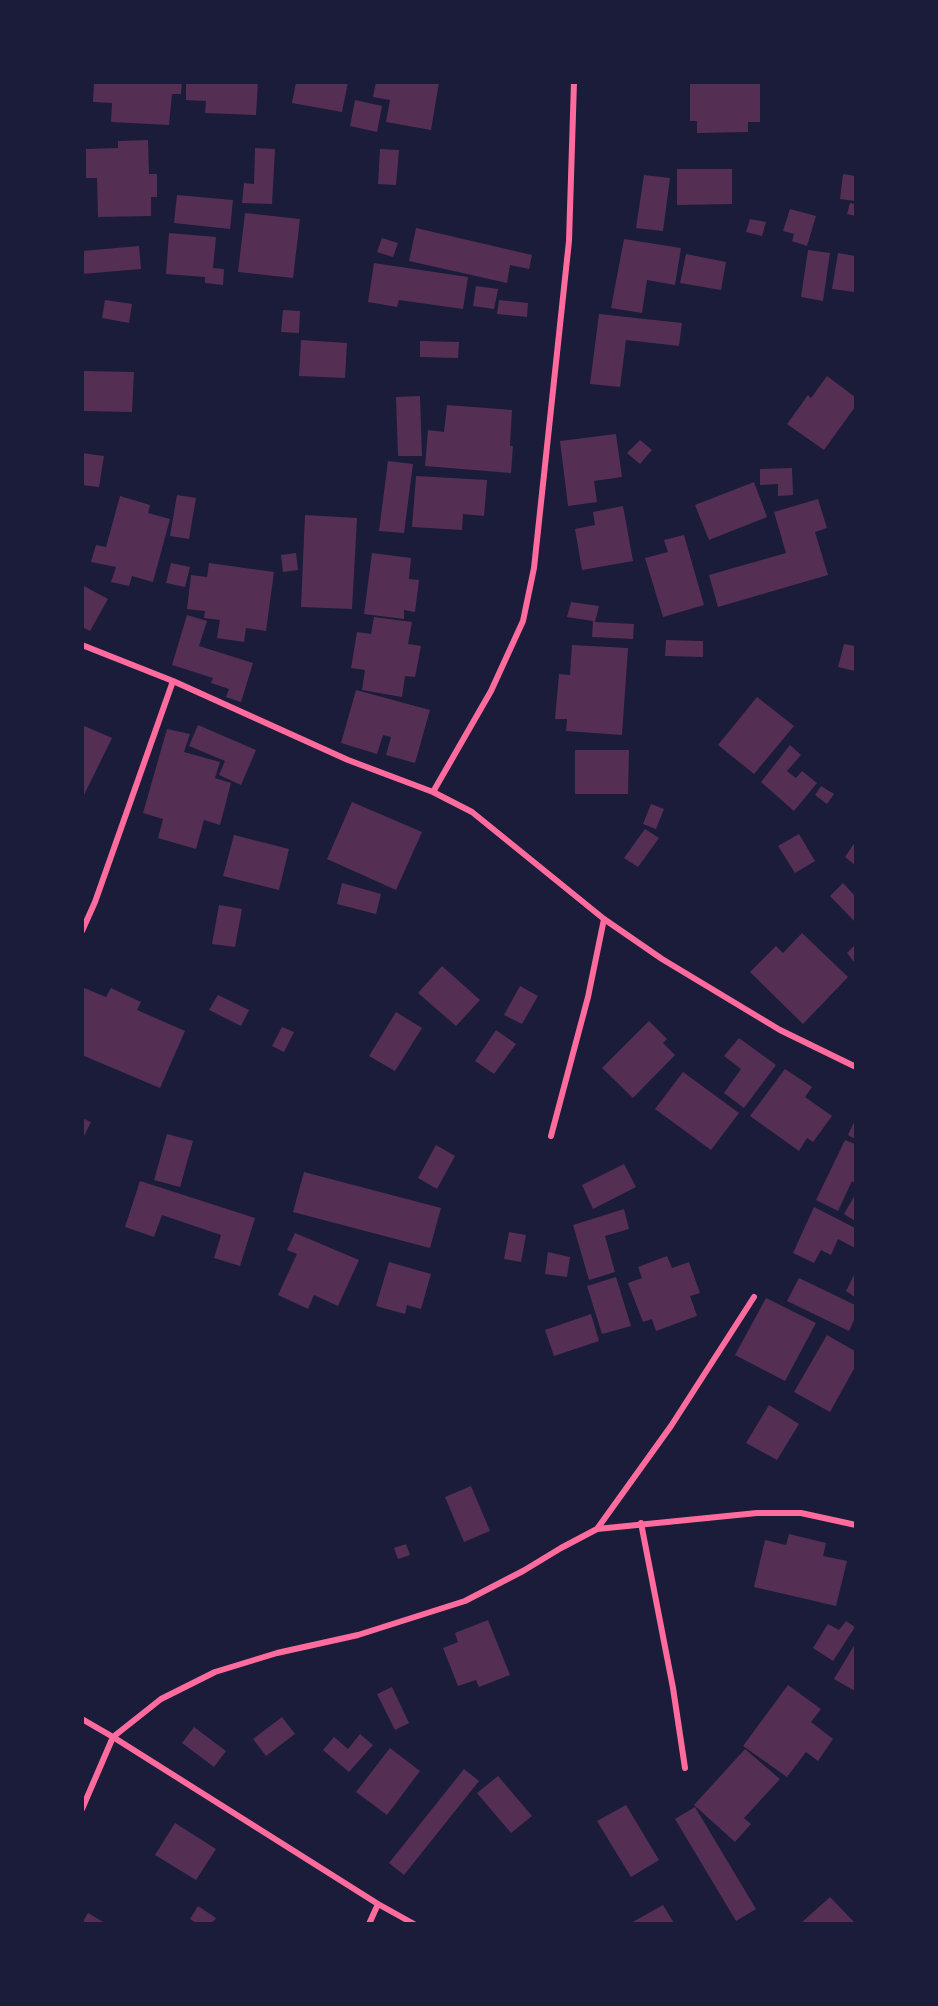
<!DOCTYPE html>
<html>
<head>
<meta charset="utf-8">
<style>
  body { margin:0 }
  #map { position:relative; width:938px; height:2006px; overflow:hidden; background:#1b1b3a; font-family:Helvetica,sans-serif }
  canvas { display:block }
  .frame { position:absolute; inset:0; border:84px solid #1b1b3a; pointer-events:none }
</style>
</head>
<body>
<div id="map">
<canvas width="938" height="2006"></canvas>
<div class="frame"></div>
</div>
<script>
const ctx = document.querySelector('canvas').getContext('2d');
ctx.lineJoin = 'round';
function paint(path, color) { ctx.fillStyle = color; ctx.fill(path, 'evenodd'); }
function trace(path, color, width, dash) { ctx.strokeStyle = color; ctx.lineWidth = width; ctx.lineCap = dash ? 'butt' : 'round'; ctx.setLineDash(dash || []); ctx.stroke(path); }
paint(new Path2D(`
  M94,82H182L181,94H172L169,125L111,122L112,103L93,102Z
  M186,82H258L256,115L205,113L206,101L186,100Z
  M296,82H348L342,112L292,103Z
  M376,82H439L431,130L386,122L390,100L373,97Z
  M760,83V122H748V132L697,133V121H690V84Z
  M355,100L382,106L377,132L350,126Z
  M148,140L149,174H157V197H151V216L98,217L97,178H86V149L118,148V141Z
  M255,148L275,149L272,204L242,203L244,183L254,184Z
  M380,149L399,150L396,185L378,184Z
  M677,169H732V204L677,205Z
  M843,174L855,176V201L840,199Z
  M644,175L670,178L663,231L636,228Z
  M177,195L233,200L230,229L174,223Z
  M850,203L855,204V216L847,214Z
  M790,209L816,216L807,246L792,241L794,234L783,231Z
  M245,213L300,219L293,278L238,272Z
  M750,219L766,222L762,236L746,232Z
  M416,228L532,255L529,269L510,265L507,283L409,261Z
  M169,233L216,237L213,268L224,269L223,285L205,283V277L166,274Z
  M382,238L398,243L393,257L377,252Z
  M624,239L681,248L675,285L647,280L642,313L611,308Z
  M139,246L141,269L82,274V251Z
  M808,250L830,253L823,301L801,297Z
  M838,253L855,256L854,292L832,289Z
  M686,254L726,262L721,290L680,283Z
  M374,263L468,277L463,309L399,300L397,307L368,302Z
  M476,286L498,289L494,309L473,306Z
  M105,300L132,304L129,323L102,318Z
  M499,300L528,303L527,317L497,314Z
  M283,310L300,311L299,333L281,332Z
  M599,314L682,323L679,346L626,340L620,387L590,384Z
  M301,340L347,343L345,378L299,376Z
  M420,341L459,342L458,358L420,357Z
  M82,371L134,372L132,412L82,411Z
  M827,376L855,397V407L824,450L787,424L808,395L811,398Z
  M420,396L422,456H398L396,397Z
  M447,405L512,410L510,446H513L511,473L425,466L428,430L444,432Z
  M616,434L622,477L594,481L597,502L568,506L560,441Z
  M640,440L652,450L640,464L627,453Z
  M82,453L104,456L99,487L82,485Z
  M388,461L413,464L404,533L379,531Z
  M792,468L793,495L778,496V484L760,485V469Z
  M416,476L487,480L484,516L463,514L462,530L412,527Z
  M754,482L767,517L709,540L695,505Z
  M177,495L196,498L189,539L170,536Z
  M120,496L150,505L148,513L170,519L153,582L132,576L129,586L111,582L116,567L91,562L96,545L106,547Z
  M818,499L827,528L815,532L828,575L718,607L709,575L786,553L774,512Z
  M623,506L633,561L582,570L575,529L595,525L593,512Z
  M305,515L357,518L352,609L301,607Z
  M684,535L704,605L663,617L645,558L668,552L664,540Z
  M296,553L298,570L283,572L281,555Z
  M372,553L411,558L409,579L419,580L415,612L404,610V619L364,614Z
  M171,563L190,567L185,587L166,583Z
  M209,563L274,572L266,631L246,628L244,642L217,638L220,620L204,618L205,611L187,609L191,575L207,577Z
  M82,585L108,599L90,631L82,627Z
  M571,602L599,606L595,622L634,624L633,639L592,637L593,621L567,617Z
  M187,615L207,621L199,646L253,663L241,702L226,697L229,689L211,683L213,678L172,665Z
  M374,617L412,622L408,644L421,646L415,677L405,676L402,697L362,690L365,670L351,668L357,632L371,634Z
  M666,640L703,641V657L665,656Z
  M844,644L855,646V671L838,667Z
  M572,645L628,648L622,735L566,731L567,719H555L559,674L570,675Z
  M356,690L430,710L415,763L386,755L391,737L383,735L377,754L341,743Z
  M757,697L794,726L754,774L718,745Z
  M82,725L112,738L82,799Z
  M198,725L256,750L241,785L219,775L225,761L189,746Z
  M167,729L190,734L184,752L220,762L215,778L231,783L220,825L204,820L196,849L158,838L163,819L143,813Z
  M790,745L801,755L787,771L796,778L802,771L817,783L794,811L761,782Z
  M575,750H629L628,794H575Z
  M821,786L834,794L827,804L815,795Z
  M352,802L422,832L396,890L327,859Z
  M651,804L664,809L656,829L643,824Z
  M645,829L659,838L638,867L624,858Z
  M799,834L815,861L795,873L778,846Z
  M234,835L289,849L279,890L223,876Z
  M855,842V865L845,857Z
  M342,883L381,894L376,914L337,904Z
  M843,883L855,896V922L830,896Z
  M219,905L242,909L235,947L212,944Z
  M802,933L848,977L803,1024L750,972L776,946L783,953Z
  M855,945V963L847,953Z
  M442,966L480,1000L456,1026L418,993Z
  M520,986L538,996L522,1024L504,1015Z
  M82,987L106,997L111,988L141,1002L137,1010L185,1031L160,1088L82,1055Z
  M218,995L249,1010L241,1026L209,1010Z
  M396,1012L422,1028L395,1071L369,1056Z
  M649,1021L667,1039L663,1043L675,1055L633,1098L602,1068Z
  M282,1027L294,1032L284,1052L272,1046Z
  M496,1030L516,1044L494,1074L475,1061Z
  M739,1038L776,1065L744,1108L724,1093L741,1069L724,1056Z
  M785,1069L812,1087L805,1097L832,1116L813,1142L807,1138L799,1151L750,1116Z
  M683,1072L739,1113L711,1150L655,1109Z
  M82,1118L91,1122L82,1140Z
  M855,1120V1139L848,1135Z
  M167,1134L193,1141L180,1187L154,1180Z
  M845,1140L855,1144V1183L852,1181L838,1211L816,1200Z
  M436,1145L455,1156L437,1189L418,1178Z
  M624,1164L636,1187L593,1209L582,1185Z
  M304,1172L441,1208L430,1248L293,1212Z
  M140,1181L255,1218L240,1266L214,1258L221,1235L162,1215L154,1237L125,1227Z
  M855,1195V1221L844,1214Z
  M814,1207L855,1228V1248L838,1239L831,1255L821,1250L814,1263L793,1253Z
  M624,1209L629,1229L605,1236L615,1272L589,1280L573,1225Z
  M509,1232L526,1235L521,1262L504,1259Z
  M295,1233L359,1260L338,1306L314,1295L308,1309L278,1295L297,1254L287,1250Z
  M548,1252L570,1257L567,1277L545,1274Z
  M667,1256L672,1268L689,1262L700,1293L690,1296L697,1316L656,1331L652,1319L643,1322L628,1283L642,1278L638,1267Z
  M389,1262L431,1274L421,1309L407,1305L405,1314L376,1306Z
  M855,1273V1297L846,1291Z
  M616,1277L631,1326L602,1334L587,1286Z
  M799,1278L855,1305V1318L849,1331L787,1301Z
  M766,1298L816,1323L785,1381L735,1355Z
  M591,1314L599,1341L554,1356L545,1330Z
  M827,1335L855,1351V1367L830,1412L794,1392Z
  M769,1405L799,1424L777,1460L746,1443Z
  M471,1486L490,1531L464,1542L445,1497Z
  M789,1534L826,1543L823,1556L847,1561L836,1606L754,1587L765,1540L786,1545Z
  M406,1544L410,1555L398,1559L394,1548Z
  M488,1620L510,1675L479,1687L476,1680L458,1686L443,1648L458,1642L455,1633Z
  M846,1621L855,1627L833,1661L813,1648L828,1624L839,1630Z
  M855,1644V1691L834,1679Z
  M788,1685L821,1709L811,1722L833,1739L818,1761L806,1752L787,1777L743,1746Z
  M392,1687L409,1723L395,1730L377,1694Z
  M282,1717L295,1734L266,1756L253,1739Z
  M194,1727L226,1751L214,1767L182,1743Z
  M360,1734L373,1745L349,1772L323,1750L334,1737L348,1749Z
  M390,1748L420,1771L387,1815L356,1792Z
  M745,1749L780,1779L744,1818L751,1824L735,1842L694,1805Z
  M464,1769L479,1781L404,1875L389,1863Z
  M498,1776L532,1816L511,1833L477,1793Z
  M626,1805L659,1860L631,1877L597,1821Z
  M695,1807L756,1909L736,1921L675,1819Z
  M175,1823L216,1849L196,1880L155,1855Z
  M830,1897L855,1923H801Z
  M663,1905L674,1923H631Z
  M198,1906L216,1918L212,1923H196L190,1919Z
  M88,1913L105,1923H82Z`), '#542f53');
trace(new Path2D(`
  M82,645L173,681L348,760L433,792L472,812L604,919L662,959L780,1030L856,1067
  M433,792L491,691L523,621L534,568L569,241L574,82
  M82,931L95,902L173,681
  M551,1136L588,997L604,919
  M641,1523L673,1688L685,1768
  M597,1529L671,1426L754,1297
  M82,1719L113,1737L378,1904L414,1924
  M82,1809L113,1737L161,1699L215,1672L277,1653L358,1635L465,1601L523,1571L561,1548L597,1529L757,1513H801L856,1525
  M369,1924L378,1904`), '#ff6b9d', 6);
</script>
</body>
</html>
